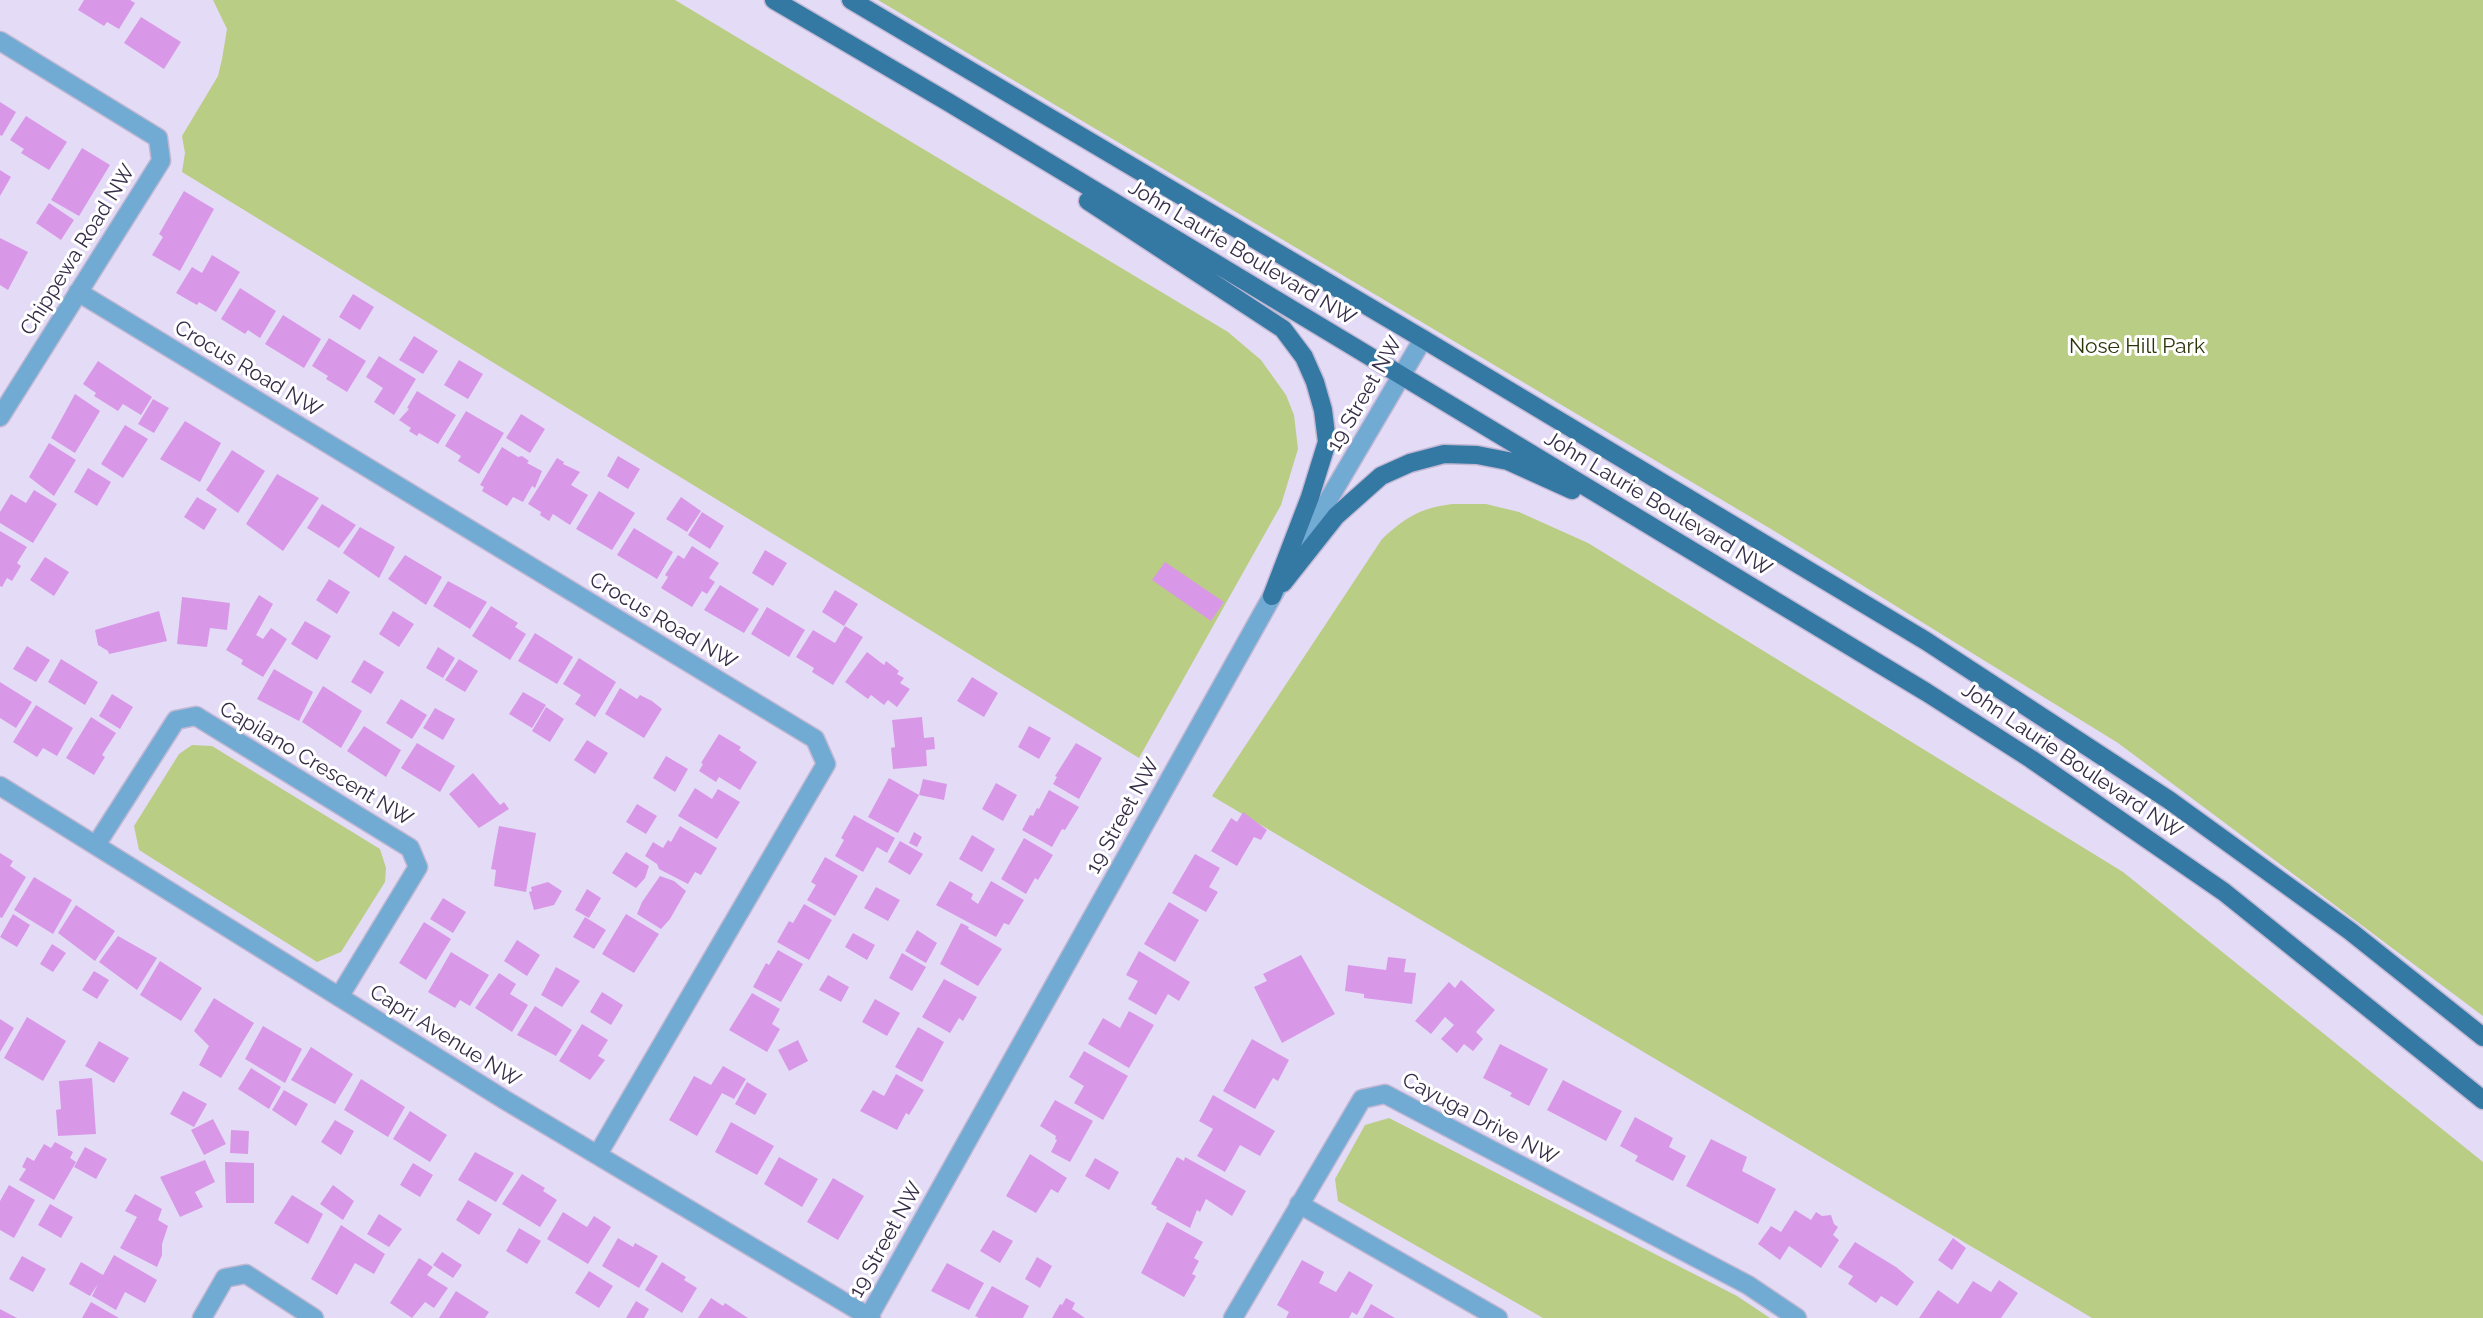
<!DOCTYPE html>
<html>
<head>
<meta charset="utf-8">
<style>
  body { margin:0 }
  canvas { display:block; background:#e4dbf6 }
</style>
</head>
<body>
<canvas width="2483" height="1318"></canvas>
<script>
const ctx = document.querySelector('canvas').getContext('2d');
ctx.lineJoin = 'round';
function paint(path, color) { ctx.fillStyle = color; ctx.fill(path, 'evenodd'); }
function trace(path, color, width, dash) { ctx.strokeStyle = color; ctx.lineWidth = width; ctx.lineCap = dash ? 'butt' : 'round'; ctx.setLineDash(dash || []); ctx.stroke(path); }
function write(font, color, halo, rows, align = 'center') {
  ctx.font = font + ' Raleway,sans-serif'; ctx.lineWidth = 6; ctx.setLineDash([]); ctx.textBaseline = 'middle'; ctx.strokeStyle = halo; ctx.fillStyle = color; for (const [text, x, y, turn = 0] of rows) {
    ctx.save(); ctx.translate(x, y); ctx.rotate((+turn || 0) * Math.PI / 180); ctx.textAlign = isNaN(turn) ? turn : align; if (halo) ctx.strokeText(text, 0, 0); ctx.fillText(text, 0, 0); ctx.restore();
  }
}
paint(new Path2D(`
  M213,0H675L1228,332L1261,360L1286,395L1294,415L1298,449L1281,505L1139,758L182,172L185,153L182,136L218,76L222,59L227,29Z
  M878,0H2483V1016L2118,743L1771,529Z
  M1453,504H1486L1519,512L1588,543L2123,872L2483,1162V1318H2092L1212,796L1382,539C1406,517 1420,508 1453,504Z
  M192,745L212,746L380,849L386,868L385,882L341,952L317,962L139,850L134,826L179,754Z
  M1389,1118L1737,1296L1770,1318H1543L1338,1201L1335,1179L1365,1125Z`), '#bacd84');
paint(new Path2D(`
  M84,0H130L135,3L119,29L107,22L104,26L78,10Z
  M141,17L181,42L164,69L124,43Z
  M0,102L16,112L2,136L0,135Z
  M26,116L67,142L49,170L21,153L24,149L10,140Z
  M82,148L110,165L79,216L51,200Z
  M0,170L11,177L0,196Z
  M184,191L214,209L180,271L152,255L163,237L159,234Z
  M49,203L74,220L61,240L36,223Z
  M0,238L28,252L8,290L0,285Z
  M212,255L240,272L216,312L199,302L197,305L176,293L192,267L202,273Z
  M240,288L276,311L260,338L248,330L245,334L221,319Z
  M353,294L374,307L360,330L339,317Z
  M283,315L321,339L304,368L265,344Z
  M414,336L438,351L423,374L399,360Z
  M329,338L366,361L347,392L326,379L328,376L312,366Z
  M379,356L416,379L394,415L374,402L383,388L366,377Z
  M459,360L483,374L468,399L444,385Z
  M98,361L152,397L141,415L123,404L118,411L94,396L96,393L83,384Z
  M417,391L456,415L438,444L419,433L417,436L409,431L411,428L399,420L409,409L407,408Z
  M75,394L100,411L75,453L51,438Z
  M153,399L169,408L154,433L138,424Z
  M466,411L504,433L479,474L458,461L461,456L445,446Z
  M521,414L545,429L530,453L506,438Z
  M185,421L221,443L200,482L160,459Z
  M125,425L148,439L123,478L101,464Z
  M49,443L76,460L54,496L29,477Z
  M502,447L518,457L522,456L529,461L527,463L542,471L535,488L532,486L523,502L513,497L507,506L482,491L484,487L480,485Z
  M232,450L265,471L238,513L206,490Z
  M618,456L640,469L628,489L607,476Z
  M557,458L564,462L563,464L580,472L571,485L588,495L570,525L553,514L549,521L540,515L541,512L528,504Z
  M88,468L111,482L97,506L74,492Z
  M277,474L319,498L283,551L246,524Z
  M34,490L57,504L33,543L0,523V512L11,494L26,503Z
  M599,491L635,513L612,550L576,529Z
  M197,497L217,509L204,530L184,517Z
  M681,497L701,511L687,532L666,519Z
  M322,504L356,525L339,548L307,528Z
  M702,512L724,526L710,549L688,535Z
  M360,527L395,547L379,578L343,553Z
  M634,528L673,552L657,579L617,555Z
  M0,531L27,547L17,563L21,566L12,581L7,578L2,587L0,586Z
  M692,546L719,563L709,578L715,582L707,594L702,591L692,607L661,588L668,577L665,575L678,555L684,559Z
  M765,550L787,563L773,586L752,573Z
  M405,555L442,577L426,605L388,579Z
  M45,557L69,572L54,596L30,580Z
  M1165,562L1224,602L1211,621L1152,580Z
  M329,579L350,592L337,614L316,600Z
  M448,581L487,602L470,629L433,606Z
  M720,585L759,609L744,633L704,610Z
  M835,590L858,604L844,626L822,612Z
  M259,595L273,604L256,635L263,639L271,628L287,639L263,677L241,664L243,660L226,650Z
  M182,597L230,603L227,630L210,628L207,647L177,644Z
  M491,606L518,623L515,627L526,634L510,660L472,636Z
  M767,607L805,630L789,657L751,634Z
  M159,611L167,641L109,654L108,651L98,645L95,630Z
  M393,611L414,624L399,647L379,634Z
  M305,621L331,636L317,660L291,644Z
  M845,626L863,637L833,685L812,672L814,668L796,657L813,630L835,643Z
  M535,633L573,657L557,684L518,661Z
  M27,646L50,660L36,682L13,669Z
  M438,647L455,658L443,678L426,668Z
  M867,652L884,665L886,661L899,671L897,674L904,678L900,683L910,689L897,707L888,700L884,705L871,695L868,699L845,682Z
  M579,658L616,682L595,717L575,704L581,695L563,684Z
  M61,659L98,682L85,705L48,682Z
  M459,659L478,671L465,692L445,680Z
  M364,660L384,672L371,694L351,682Z
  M274,669L313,692L299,721L257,699Z
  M972,677L998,693L984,717L957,701Z
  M0,682L32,702L16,728L0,718Z
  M323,686L362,711L341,748L302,722Z
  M620,688L637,699L640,695L652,701L662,709L644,738L605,714Z
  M523,692L546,705L532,728L509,714Z
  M112,694L133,707L120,729L99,716Z
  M401,699L427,715L412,739L386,723Z
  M36,705L73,728L57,756L43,748L37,757L13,742Z
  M546,707L564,719L550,742L532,731Z
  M435,708L455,719L443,740L423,728Z
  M91,717L116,733L102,755L105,757L94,775L66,758Z
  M922,717L924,738L934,737L935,749L926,750L927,766L893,769L891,748L895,747L892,720Z
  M364,726L401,750L386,777L347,751Z
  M1029,726L1051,738L1039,759L1018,747Z
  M719,734L741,747L739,750L757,762L740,790L719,777L716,782L699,771L703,764L701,763Z
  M587,740L608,753L595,774L574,760Z
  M417,743L455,766L440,792L401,768Z
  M1076,743L1102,758L1079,799L1053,784L1057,777L1055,776Z
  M666,756L688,769L675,792L653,778Z
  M473,773L500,805L504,802L509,809L479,828L449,794Z
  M889,778L919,795L898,833L868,817Z
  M923,779L947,784L944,800L919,795Z
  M996,783L1017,795L1003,821L982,809Z
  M695,788L712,799L718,789L740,802L717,839L678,816Z
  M1049,790L1079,807L1065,830L1062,829L1052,847L1022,830L1030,815L1033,816L1037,808L1039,809Z
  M637,804L657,816L646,834L626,822Z
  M1243,812L1267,830L1261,840L1254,837L1237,866L1211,851L1231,818L1237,822Z
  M854,815L895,838L887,853L877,847L863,872L835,856L844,840L841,838Z
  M499,826L536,833L526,892L494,886L496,870L491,869Z
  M680,826L717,848L701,875L695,872L688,884L659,869L657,864L645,856L653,842L663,848L668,840L671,842Z
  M914,832L922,837L917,847L909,843Z
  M972,835L995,849L982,872L959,859Z
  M1024,838L1053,855L1038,880L1035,878L1026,894L1001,879Z
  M900,841L923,854L910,875L888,862Z
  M626,852L649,866L645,878L636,888L612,873Z
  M0,853L13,861L10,866L26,877L2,918L0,917Z
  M1195,854L1220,868L1209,887L1218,892L1206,912L1172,893Z
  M825,857L858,876L835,916L807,900L816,885L811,882Z
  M660,876L674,881L686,891L670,919L661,929L637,914L642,902Z
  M34,877L72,900L53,934L14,910Z
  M950,881L973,894L971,899L978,904L991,881L1024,900L1009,925L1004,923L996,937L936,905Z
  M548,882L562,891L554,905L534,910L529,892L532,891L531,887Z
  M876,887L900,900L888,921L864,908Z
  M587,889L601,898L589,918L575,910Z
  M443,898L466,912L453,933L430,919Z
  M1169,902L1199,920L1175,962L1144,944Z
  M804,904L832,920L809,960L777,942L789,921L793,923Z
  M76,905L115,931L95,961L58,933Z
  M13,914L30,925L17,947L0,937Z
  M626,914L659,934L634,973L602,954Z
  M585,917L606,930L594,949L573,937Z
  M424,922L451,939L426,980L399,963Z
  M961,923L969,927L968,929L1002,949L978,986L940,964Z
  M917,930L937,943L926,963L905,951Z
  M853,933L875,945L867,960L845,947Z
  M118,936L157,958L137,990L99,962Z
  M517,940L540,955L527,976L504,961Z
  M52,944L66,953L53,972L40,964Z
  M778,950L803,964L781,1002L753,987L766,963L769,965Z
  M1139,951L1190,982L1179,1001L1168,994L1156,1015L1128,999L1138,981L1126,975Z
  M451,952L489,975L470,1006L460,1000L455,1008L428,992Z
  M902,953L926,967L912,991L889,978Z
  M1301,955L1335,1014L1282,1043L1254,987L1267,981L1263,974Z
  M1388,957L1406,959L1404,972L1416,973L1412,1004L1364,998V994L1345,991L1348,965L1386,970Z
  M160,961L202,988L181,1021L140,995Z
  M556,967L580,981L562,1007L541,995Z
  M94,971L109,980L97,999L82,990Z
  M499,973L516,984L510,994L528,1005L512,1032L475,1008Z
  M828,975L849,987L841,1002L819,990Z
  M944,979L977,997L963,1021L959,1018L950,1033L922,1017Z
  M1461,980L1495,1010L1476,1032L1483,1039L1473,1051L1464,1044L1457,1053L1441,1039L1454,1025L1445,1017L1431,1034L1415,1021L1449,982L1455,988Z
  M602,992L623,1005L611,1025L590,1012Z
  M752,993L780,1009L772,1024L780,1029L767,1052L729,1030Z
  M214,998L254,1023L221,1078L199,1065L209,1046L194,1031Z
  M875,999L900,1013L887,1036L862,1022Z
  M535,1006L572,1030L556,1056L517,1035Z
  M1129,1011L1154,1025L1129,1068L1088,1044L1103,1018L1120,1028Z
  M27,1017L66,1041L43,1081L4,1058Z
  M0,1019L14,1028L0,1052Z
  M582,1024L608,1040L598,1056L605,1060L590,1080L559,1061Z
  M263,1026L302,1049L285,1083L245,1059Z
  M918,1027L944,1042L922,1082L895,1067Z
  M1252,1039L1289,1060L1278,1081L1273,1078L1255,1109L1223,1091Z
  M798,1040L808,1061L789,1071L778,1050Z
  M99,1041L129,1058L114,1083L85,1066Z
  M1500,1044L1548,1069L1529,1106L1510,1096L1512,1093L1483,1078Z
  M311,1047L353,1074L335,1104L291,1080Z
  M1084,1051L1128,1076L1103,1120L1074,1103L1084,1086L1069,1077Z
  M723,1066L746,1079L734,1099L722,1093L697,1136L669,1120L694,1076L711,1085Z
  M251,1068L281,1087L269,1109L238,1089Z
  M896,1074L924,1090L909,1115L906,1113L897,1130L860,1111L873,1090L884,1096Z
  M92,1078L96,1134L58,1136L56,1110L61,1109L59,1081Z
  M361,1079L405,1107L388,1137L344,1110Z
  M1563,1080L1622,1111L1606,1141L1547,1110Z
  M747,1082L767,1094L755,1115L735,1104Z
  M284,1090L308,1104L296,1126L272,1110Z
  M183,1091L207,1104L194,1127L170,1114Z
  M1213,1095L1275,1131L1260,1156L1240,1145L1225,1172L1197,1156L1213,1129L1199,1121Z
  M1055,1100L1093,1121L1070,1162L1051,1152L1057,1140L1055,1139L1056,1136L1040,1126Z
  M410,1111L447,1135L430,1162L393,1139Z
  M1635,1117L1673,1138L1669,1147L1686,1156L1673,1181L1635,1161L1638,1156L1620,1146Z
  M213,1119L226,1144L204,1155L191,1130Z
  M335,1120L354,1131L341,1155L321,1142Z
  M731,1122L774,1146L757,1175L715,1152Z
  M231,1130L249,1131L248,1154L230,1153Z
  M1711,1139L1747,1157L1742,1171L1776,1189L1758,1224L1686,1186Z
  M55,1142L73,1152L70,1158L76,1162L54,1200L19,1180L26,1169L22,1167L27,1157L34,1161L44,1144L51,1148Z
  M85,1147L107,1159L96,1179L74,1167Z
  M475,1152L514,1173L496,1202L458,1180Z
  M1030,1154L1067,1178L1058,1193L1051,1189L1036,1213L1006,1196Z
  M779,1157L818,1179L802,1207L764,1184Z
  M1177,1157L1184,1161L1185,1157L1246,1191L1232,1216L1206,1199L1200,1212L1197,1210L1190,1228L1156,1209L1157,1207L1151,1204Z
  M1095,1158L1119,1172L1109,1190L1085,1176Z
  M205,1160L215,1182L195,1192L203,1207L180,1217L160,1177Z
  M225,1162L254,1163V1203H226Z
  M413,1163L433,1175L420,1197L400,1185Z
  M522,1174L545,1188L543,1191L557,1200L540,1227L502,1204Z
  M833,1178L864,1196L838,1240L807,1222Z
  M9,1185L35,1200L14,1238L0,1230V1201Z
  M333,1185L354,1201L343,1220L320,1204Z
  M135,1194L162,1209L158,1220L168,1226L162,1244V1255L157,1267L120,1248L137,1217L125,1211Z
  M292,1195L323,1214L308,1244L274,1223Z
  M468,1200L492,1214L479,1235L456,1220Z
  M50,1204L73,1217L61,1238L38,1225Z
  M1795,1210L1811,1220L1816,1212L1822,1216L1831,1215L1834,1224L1838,1227L1833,1235L1839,1240L1821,1268L1789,1246L1780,1260L1758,1244L1771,1226L1781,1232Z
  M563,1212L587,1227L594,1216L611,1227L588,1264L547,1239Z
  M379,1214L402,1229L389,1247L367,1234Z
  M1167,1222L1203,1242L1194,1258L1199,1261L1192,1274L1196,1276L1184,1297L1141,1273Z
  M341,1225L385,1254L374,1274L355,1263L337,1295L311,1279Z
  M519,1228L541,1241L527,1264L506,1251Z
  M993,1230L1013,1241L1000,1263L980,1251Z
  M618,1238L633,1247L635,1243L658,1256L639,1288L602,1266Z
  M1953,1238L1966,1248L1952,1270L1938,1260Z
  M1855,1242L1896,1267L1914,1282L1897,1306L1881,1296L1876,1303L1848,1284L1853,1276L1838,1267Z
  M442,1252L462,1265L453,1278L433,1265Z
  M114,1255L157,1280L145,1303L125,1292L116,1310L92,1296L98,1284L90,1296L69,1284L81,1262L103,1275Z
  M22,1256L46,1269L33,1292L9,1279Z
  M1037,1257L1052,1266L1040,1288L1025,1279Z
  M419,1258L433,1267L427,1275L448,1288L434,1308L425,1302L412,1318L390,1303Z
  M1302,1260L1324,1272L1319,1283L1336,1292L1349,1271L1373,1285L1357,1315L1352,1312L1349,1318H1286L1289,1312L1277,1305Z
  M662,1262L686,1277L684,1280L697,1288L682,1313L645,1290Z
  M947,1263L984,1283L969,1310L931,1291Z
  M589,1271L613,1286L599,1308L575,1293Z
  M1999,1280L2018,1293L2001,1318H1919L1938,1290L1958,1304L1973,1281L1991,1292Z
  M992,1286L1029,1306L1023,1318H979L975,1316Z
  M456,1291L489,1312L485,1318H439Z
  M711,1298L723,1306L725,1303L748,1318H698Z
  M1066,1298L1075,1303L1072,1309L1085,1318H1052L1060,1304L1062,1305Z
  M636,1301L649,1309L644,1318H626Z
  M91,1302L119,1318H82Z
  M1371,1304L1395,1318H1363Z
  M0,1309L17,1318H0Z`), '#d998e7');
const minor = new Path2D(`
  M0,41L158,138L161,161L0,417
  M78,292L815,739L826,764L598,1154
  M1293,560L1423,339
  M0,786L505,1100L871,1318
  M96,845L176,720L196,716L410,848L418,867L339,997
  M1299,1204L1498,1318
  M202,1318L225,1278L246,1274L314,1318
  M868,1318L1279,584
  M1233,1318L1362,1099L1385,1094L1748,1285L1797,1318`);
const major = new Path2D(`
  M774,0L948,102L1926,692L2031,759L2224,892L2483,1100
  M851,0L1423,339L1926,641L2169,800L2350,931L2483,1037
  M1088,201L1283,329L1304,357L1315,382L1323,410L1327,442L1310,497L1272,596
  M1283,583L1336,516L1381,476L1410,463L1444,454L1477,455L1508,461L1572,490`);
trace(minor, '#c1b8d3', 21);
trace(major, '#c1b8d3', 21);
trace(minor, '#71abd4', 18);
trace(major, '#3478a4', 18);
write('21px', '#362c47', '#fff', [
  ["Chippewa Road NW",78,250,-58],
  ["John Laurie Boulevard NW",1242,253,31],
  ["Crocus Road NW",248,369,31],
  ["19 Street NW",1365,394,-60],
  ["John Laurie Boulevard NW",1658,504,31],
  ["Crocus Road NW",663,621,31],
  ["John Laurie Boulevard NW",2072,761,34],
  ["Capilano Crescent NW",316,764,31],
  ["19 Street NW",1123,816,-61],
  ["Capri Avenue NW",445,1036,32],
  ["Cayuga Drive NW",1480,1119,28],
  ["19 Street NW",886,1240,-61]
]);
write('21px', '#2c3409', '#fff', [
  ["Nose Hill Park",2137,347]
]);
</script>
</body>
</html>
